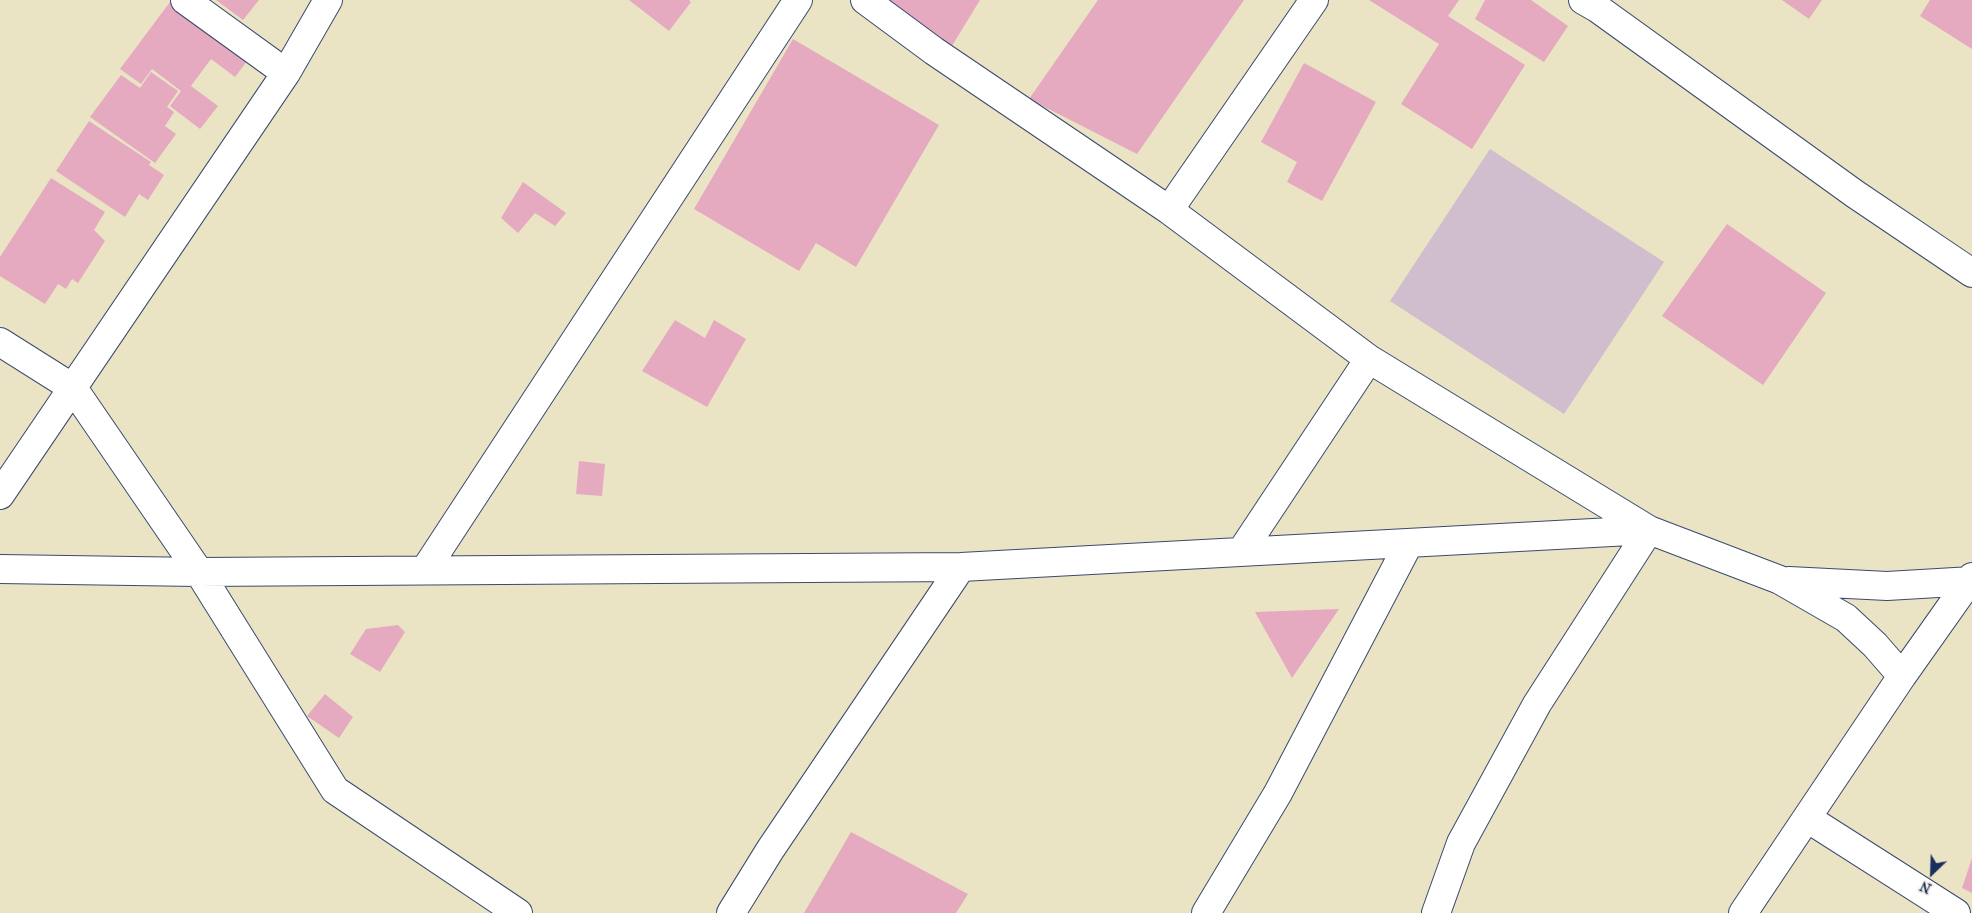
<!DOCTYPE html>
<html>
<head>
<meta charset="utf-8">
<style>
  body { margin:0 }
  #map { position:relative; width:1972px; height:913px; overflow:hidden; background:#eae4c5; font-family:"IM FELL French Canon",serif }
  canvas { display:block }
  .north { position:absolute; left:1907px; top:848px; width:50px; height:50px; -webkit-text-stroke:4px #f7f3e8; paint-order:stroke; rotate:204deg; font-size:14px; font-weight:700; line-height:20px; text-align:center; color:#1b2f5e }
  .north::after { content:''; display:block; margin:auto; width:18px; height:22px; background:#1b2f5e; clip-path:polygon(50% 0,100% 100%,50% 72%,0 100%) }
</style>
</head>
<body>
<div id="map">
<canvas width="1972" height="913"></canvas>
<div class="north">N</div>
</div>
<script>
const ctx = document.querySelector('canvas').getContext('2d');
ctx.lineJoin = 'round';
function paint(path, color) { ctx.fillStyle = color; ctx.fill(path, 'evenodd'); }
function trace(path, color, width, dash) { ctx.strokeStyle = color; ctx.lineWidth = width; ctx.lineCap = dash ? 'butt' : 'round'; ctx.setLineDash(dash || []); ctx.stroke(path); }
paint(new Path2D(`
  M1490,149L1664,262L1564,414L1390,301Z`), '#d0bdcd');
paint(new Path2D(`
  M216,0H259L243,20Z
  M629,0H689L691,2L669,31Z
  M869,0H980L950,49Z
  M1098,0H1244L1137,154L1029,99Z
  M1369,0H1459L1448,16L1525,65L1472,149L1401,104L1439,44Z
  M1485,0H1531L1568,26L1544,62L1475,19Z
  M1782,0H1822L1809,19Z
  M1930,0H1972V49L1920,16Z
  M170,2L248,60L235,77L211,59L191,86L218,106L200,129L170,106L181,91L152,69L141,84L120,69Z
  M793,39L939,125L856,267L816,243L799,271L694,209Z
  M1304,63L1376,102L1322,201L1287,182L1297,162L1261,142Z
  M151,72L178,91L167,107L174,112L165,126L176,134L155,163L90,117L121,75L140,88Z
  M89,121L151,162L149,165L164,175L148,200L139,194L125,217L56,171Z
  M51,178L105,212L94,230L105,241L78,283L72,279L66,289L58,284L45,304L0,276V257Z
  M523,182L566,213L555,226L535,213L518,233L501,218Z
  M1727,224L1826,293L1763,385L1662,316Z
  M675,320L705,338L714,320L746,339L707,407L642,371Z
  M579,461L605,464L602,496L576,494Z
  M1339,609L1292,678L1255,612Z
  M398,625L405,632L380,672L350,654L366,629Z
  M325,694L353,717L339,738L307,716Z
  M851,832L968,894L956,913H804Z
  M1972,858V893L1962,888Z`), '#e5a9c0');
const minor = new Path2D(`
  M185,0L286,73
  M865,0L934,51L1169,210L1369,359L1649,530L1780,580L1846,618L1875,645L1902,676
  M1583,0L1597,8L1855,194L1972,273
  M1169,210L1314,0
  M0,342L73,388L199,572L335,790L518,913
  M0,495L286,73L328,0
  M1241,552L1369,359
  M0,569L199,572L961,567L1649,530
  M425,570L798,0
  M1789,581L1887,586L1972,581
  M1807,818L1956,913
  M731,913L770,850L961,567
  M1206,913L1278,793L1409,543
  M1436,913L1461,843L1537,704L1649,530
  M1743,913L1902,676L1972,577`);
trace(minor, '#3a4a6d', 30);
trace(minor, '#fff', 28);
</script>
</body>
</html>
